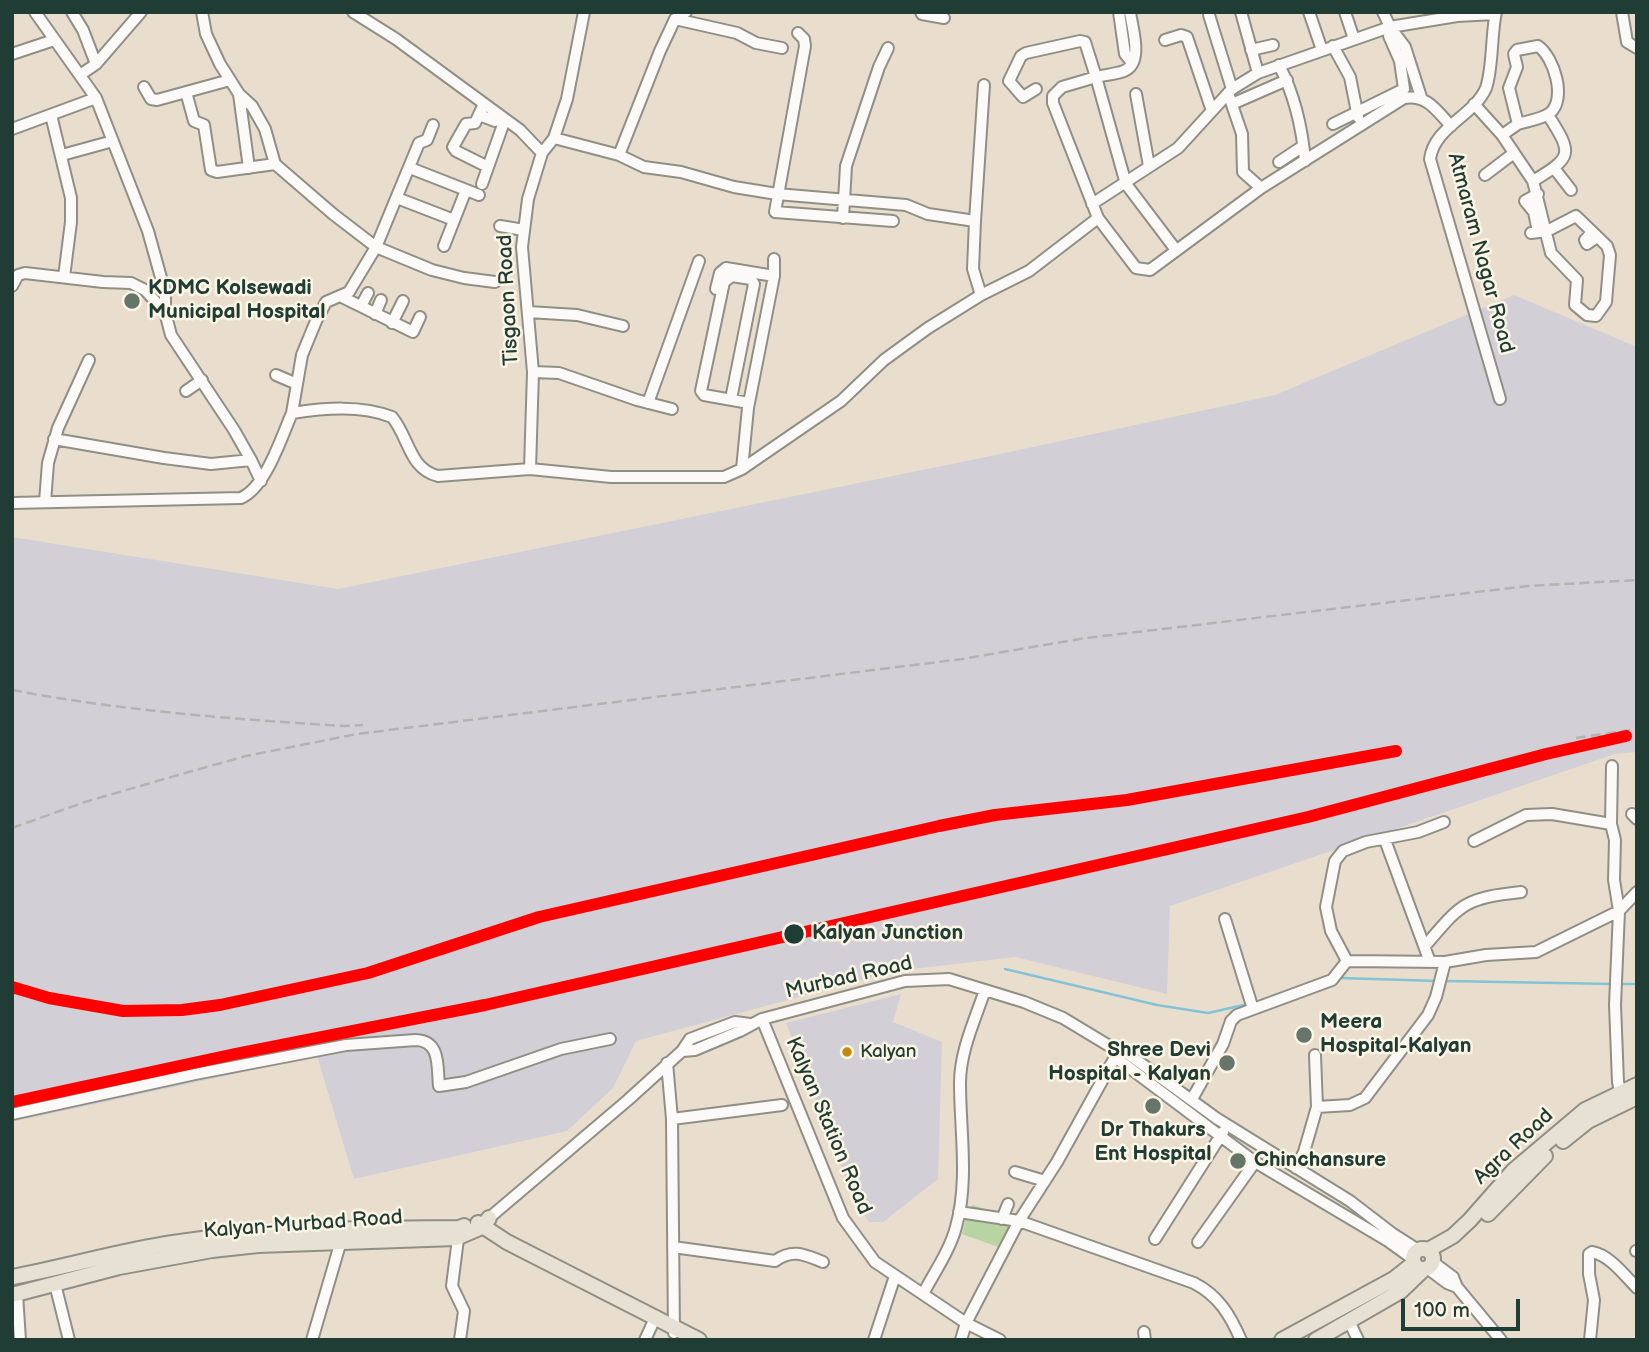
<!DOCTYPE html>
<html>
<head>
<meta charset="utf-8">
<style>
  body { margin:0 }
  #map { position:relative; width:1649px; height:1352px; overflow:hidden; background:#e9dece; font-family:"Balsamiq Sans",sans-serif }
  canvas { display:block }
  .frame { position:absolute; inset:0; border:14px solid #1f3d34; pointer-events:none }
  .scale { position:absolute; left:1401px; top:1299px; width:119px; height:32px; box-sizing:border-box; border:4px solid #1f3d34; border-top:0; padding-left:9px; font-size:21px; line-height:24px; white-space:nowrap; color:#1f3d34; -webkit-text-stroke:5px #fcf5e5; paint-order:stroke }
</style>
</head>
<body>
<div id="map">
<canvas width="1649" height="1352"></canvas>
<div class="frame"></div>
<div class="scale">100 m</div>
</div>
<script>
const ctx = document.querySelector('canvas').getContext('2d');
ctx.lineJoin = 'round';
function paint(path, color) { ctx.fillStyle = color; ctx.fill(path, 'evenodd'); }
function trace(path, color, width, dash) { ctx.strokeStyle = color; ctx.lineWidth = width; ctx.lineCap = dash ? 'butt' : 'round'; ctx.setLineDash(dash || []); ctx.stroke(path); }
function write(font, color, halo, rows, align = 'center') {
  ctx.font = font + ' "Balsamiq Sans",sans-serif'; ctx.lineWidth = 5; ctx.setLineDash([]); ctx.textBaseline = 'middle'; ctx.strokeStyle = halo; ctx.fillStyle = color; for (const [text, x, y, turn = 0] of rows) {
    ctx.save(); ctx.translate(x, y); ctx.rotate((+turn || 0) * Math.PI / 180); ctx.textAlign = isNaN(turn) ? turn : align; if (halo) ctx.strokeText(text, 0, 0); ctx.fillText(text, 0, 0); ctx.restore();
  }
}
paint(new Path2D(`
  M1514,295L1637,347V752L1615,754L1170,906L1167,994L1015,957L895,971L636,1041L613,1088L567,1131L354,1179L317,1056L12,1122V537L338,589L986,457L1275,395Z
  M901,994L893,1022L942,1042L938,1179L883,1222H869L853,1197L786,1023Z`), '#d2cfd6');
paint(new Path2D(`
  M973,1205L1016,1219L1001,1248L962,1234L969,1208Z`), '#b9d4a3');
trace(new Path2D(`
  M1005,969L1157,1005L1208,1013L1248,1004
  M1340,978L1438,981
  M1445,981L1613,984
  M1620,984H1637`), '#84c3d5', 2.5);
const minor = new Path2D(`
  M35,12L96,98L148,231L165,292V312L171,335L234,430L251,460L261,481
  M72,12L83,30L96,64
  M202,12L206,34L220,64L239,94L252,106L265,129L275,164L333,214L376,247L432,270L464,278L495,282
  M353,12L396,39L520,130L542,153
  M921,12L922,14L944,18
  M1119,12L1125,54L1132,63
  M1130,12C1132,28 1144,63 1124,71C1116,74 1105,75 1096,77L1126,184L1176,250
  M1241,12L1258,73
  M1309,12L1322,50
  M1345,12L1354,39
  M1383,12L1390,27L1405,47L1421,97
  M1496,12C1491,34 1493,68 1486,88C1474,116 1434,127 1430,159L1500,399
  M1622,12L1627,42L1637,48
  M1209,15L1232,89
  M675,19L737,33L756,43L782,48
  M798,33L804,39L805,46L775,212L893,221
  M1165,40L1181,35L1187,37L1212,111
  M1333,46L1350,77L1358,117
  M1251,50L1273,45
  M12,54L54,40
  M1279,65C1295,96 1302,126 1305,161
  M80,75L96,64L141,12
  M144,87L151,99L157,100L230,80
  M1036,89L1023,97L1009,81L1021,56L1026,53L1080,41L1085,42L1096,77L1062,87L1053,96V103L1098,218L1136,268L1150,270L1261,188L1404,98C1427,94 1437,111 1451,126
  M186,92L194,121L204,125L211,170L217,172L275,164
  M1228,93L1242,134L1243,172L1261,188
  M239,94L249,168
  M1136,94L1149,166
  M484,104L475,123L466,124L453,147L456,151L488,167
  M1232,104L1287,80
  M1474,104L1502,135L1533,181L1551,253L1577,280L1575,305L1587,315L1596,316L1606,302L1610,255L1607,246L1576,216L1547,231L1531,233
  M51,115L71,198V222L64,277
  M479,115L495,121
  M1333,124L1404,89L1400,61L1389,36
  M12,129L96,98
  M1502,135L1518,124C1528,121 1542,119 1550,113C1567,99 1554,57 1538,46L1517,50L1514,54L1517,67L1509,88L1518,124
  M554,138L619,155L644,167L681,172L734,187L777,194L906,205L928,214L975,221L973,269L981,295
  M62,155L113,141
  M619,155L660,51L675,19L686,12
  M1279,162L1303,146
  M410,168L479,195
  M1554,168L1571,190
  M1485,175L1514,153
  M1533,181C1573,157 1573,154 1548,115
  M482,184L505,119
  M1538,194L1525,201L1534,212L1538,232
  M397,198L454,220
  M1092,204L1178,148L1232,89L1258,73L1390,27L1457,16L1495,14
  M843,218L846,166L879,67L888,48
  M975,221L984,85
  M500,226L524,230
  M1592,232L1585,240L1587,244L1597,237
  M444,246L466,190
  M12,286L18,275L25,273L103,282L131,283L145,290L165,312
  M716,289L720,273L726,268L774,276
  M342,297L413,332L420,317
  M361,306L368,293
  M528,312L577,315L623,326
  M375,314L381,300
  M392,323L403,301
  M533,372L559,373L637,400L672,409
  M276,375L297,384
  M186,391L202,380
  M732,394L754,284L751,279L732,276L724,282L701,391L704,395L749,403
  M648,403L699,261
  M292,413L302,355L316,321L326,302L349,292L376,247L419,143L427,140L433,125
  M54,439L164,458L211,464L251,460
  M530,469L533,372L522,247L528,199L542,153L554,138L567,99L584,12
  M742,469L748,408L774,276V259
  M45,502L48,463L58,428L89,360
  M12,503L241,498C266,487 281,438 292,413C325,408 361,405 392,417C409,437 409,469 438,476L530,469L611,477H724L742,469L841,401L884,360L928,328L981,295L1029,271L1098,218
  M1632,814L1637,819
  M1385,840L1430,962
  M1474,841L1526,815L1552,814L1611,824
  M1225,919L1253,1009
  M1425,946C1461,904 1464,898 1521,892
  M1347,961L1445,962L1486,955L1536,952L1619,911L1614,880L1615,840L1611,824L1612,766
  M1347,961L1331,931L1326,907L1335,861L1343,851L1366,842L1418,832L1444,822
  M762,1019L843,1218L875,1262L966,1323L1000,1340
  M1111,1047L1119,1060L1255,1162L1388,1241L1413,1259
  M682,1051L695,1050L740,1031L762,1019L905,981L949,979L1024,1002L1063,1018L1111,1047L1124,1051L1216,1118L1350,1201L1393,1234L1418,1250
  M667,1063L672,1119L674,1333
  M1622,1098L1618,1082L1615,1005L1619,911L1637,892
  M1192,1099L1223,1044L1231,1021L1237,1015L1332,980L1347,961
  M1317,1107L1350,1105L1365,1098L1428,1015L1436,997L1445,962
  M12,1114L195,1074L346,1045L416,1040C441,1041 437,1067 439,1086L466,1082L561,1049L610,1039
  M672,1119L782,1105
  M1296,1168L1304,1152L1317,1107L1315,1055
  M1015,1172L1045,1181
  M959,1212L1019,1221L1194,1283C1219,1296 1230,1315 1241,1340
  M489,1218L628,1100L682,1051L690,1039L735,1022L750,1024
  M1002,1219L1008,1204
  M459,1231L452,1286L464,1311L460,1340
  M1155,1239L1223,1132
  M1198,1242L1255,1162
  M673,1247L775,1261C793,1248 805,1255 823,1262
  M1636,1251H1637
  M1433,1262L1453,1277L1457,1287L1501,1340
  M1427,1268L1447,1283L1457,1287
  M55,1284L69,1340
  M17,1294L20,1340
  M923,1294C934,1273 950,1250 956,1227C969,1180 960,1131 960,1083C960,1051 975,1020 985,990
  M1349,1321L1358,1340
  M1144,1332L1145,1340
  M312,1340L341,1241
  M645,1340L656,1316
  M874,1340L895,1276
  M961,1340L966,1323L1019,1221L1057,1162L1118,1052
  M1590,1340L1594,1300L1589,1274V1254L1592,1252C1610,1255 1625,1276 1637,1288`);
const major = new Path2D(`
  M1563,1141L1588,1121L1637,1097
  M1488,1214L1545,1156
  M478,1223L507,1242L699,1340
  M1413 1259a10 10 0 1 1 20 0a10 10 0 1 1-20 0Z
  M1428,1250L1453,1236L1470,1220L1514,1170L1585,1110L1637,1085
  M12,1277C66,1267 119,1251 173,1243C268,1228 364,1229 459,1228L464,1226
  M12,1295L119,1267L212,1250L258,1245L456,1238L484,1226L489,1218
  M1282,1340L1394,1279L1414,1263
  M1316,1340L1401,1291L1424,1269`);
trace(minor, '#8f8f85', 14);
trace(major, '#8f8f85', 18);
trace(minor, '#fcfaf8', 10);
trace(major, '#e7e1d4', 14);
trace(new Path2D(`
  M12,690C122,711 233,719 344,726L363,725
  M1576,738L1637,729
  M12,828L85,802L178,775L246,756L357,734L962,659L1086,638L1528,586L1637,580`), '#b3b4b1', 2.5, [10, 5]);
trace(new Path2D(`
  M12,987L49,998L123,1011L182,1010L220,1005L368,973L539,917L939,826L995,815L1127,800L1396,751
  M12,1102L235,1054L485,1005L1308,817L1546,754L1626,736`), '#f00', 12);
for (const [x, y, r, color] of [
  [132,301,9,"#66756a"],
  [794,934,11,"#1f3d34"],
  [1304,1035,9,"#66756a"],
  [847,1052,6,"#c18c0d"],
  [1227,1063,9,"#66756a"],
  [1153,1106,9,"#66756a"],
  [1238,1161,9,"#66756a"]
]) { const dot = new Path2D(); dot.arc(x, y, r, 0, 2 * Math.PI); ctx.fillStyle = color; ctx.fill(dot); trace(dot, '#fcf5e5', 2.5); }
write('19px', '#1f3d34', '#fcf5e5', [
  ["Kalyan",860,1052]
], 'left');
write('21px', '#1f3d34', '#fcf5e5', [
  ["Atmaram Nagar Road",1480,253,75],
  ["Tisgaon Road",509,300,-93],
  ["Murbad Road",849,978,-13],
  ["Kalyan Station Road",828,1126,67],
  ["Agra Road",1514,1147,-43],
  ["Kalyan-Murbad Road",303,1225,-4]
]);
write('bold 21px', '#1f3d34', '#fcf5e5', [
  ["KDMC Kolsewadi",148,289],
  ["Municipal Hospital",148,313],
  ["Meera",1320,1023],
  ["Hospital-Kalyan",1320,1047],
  ["Shree Devi",1211,1051,"right"],
  ["Hospital - Kalyan",1211,1075,"right"],
  ["Dr Thakurs",1153,1131,"center"],
  ["Ent Hospital",1153,1155,"center"],
  ["Chinchansure",1254,1161]
], 'left');
write('bold 21px', '#1f3d34', '#fcf5e5', [
  ["Kalyan Junction",812,934]
], 'left');
</script>
</body>
</html>
